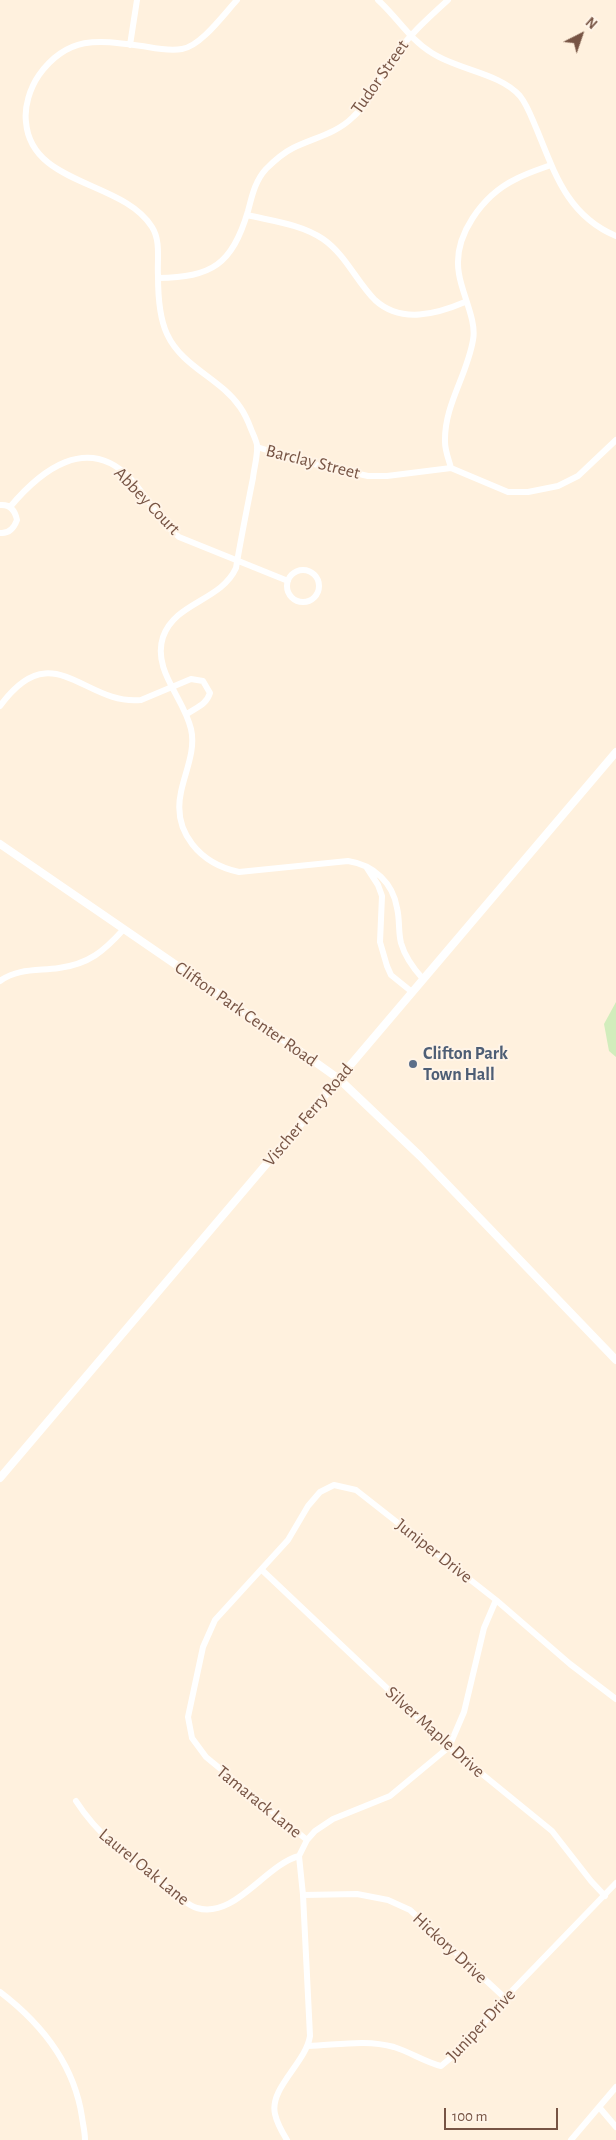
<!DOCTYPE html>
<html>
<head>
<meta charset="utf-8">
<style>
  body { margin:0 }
  #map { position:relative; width:616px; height:2140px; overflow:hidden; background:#fff1de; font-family:"Alegreya Sans",sans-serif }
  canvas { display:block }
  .north { position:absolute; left:556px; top:10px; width:50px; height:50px; -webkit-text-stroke:4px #fff4e7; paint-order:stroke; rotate:41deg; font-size:14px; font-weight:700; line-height:20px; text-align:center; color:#775444 }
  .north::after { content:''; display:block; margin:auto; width:18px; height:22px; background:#775444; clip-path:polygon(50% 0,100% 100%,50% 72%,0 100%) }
  .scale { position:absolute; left:444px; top:2108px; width:114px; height:22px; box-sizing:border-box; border:2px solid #775444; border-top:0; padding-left:6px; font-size:15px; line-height:18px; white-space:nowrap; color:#775444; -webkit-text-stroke:4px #fff4e7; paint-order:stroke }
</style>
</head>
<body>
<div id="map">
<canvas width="616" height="2140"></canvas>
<div class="north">N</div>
<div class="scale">100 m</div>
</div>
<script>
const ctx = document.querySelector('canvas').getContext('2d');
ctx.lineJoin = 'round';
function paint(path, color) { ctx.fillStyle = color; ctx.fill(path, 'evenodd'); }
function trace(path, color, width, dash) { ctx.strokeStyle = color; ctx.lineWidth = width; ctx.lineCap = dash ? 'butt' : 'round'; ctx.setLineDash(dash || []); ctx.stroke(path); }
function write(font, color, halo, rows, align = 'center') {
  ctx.font = font + ' "Alegreya Sans",sans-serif'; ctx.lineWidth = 4; ctx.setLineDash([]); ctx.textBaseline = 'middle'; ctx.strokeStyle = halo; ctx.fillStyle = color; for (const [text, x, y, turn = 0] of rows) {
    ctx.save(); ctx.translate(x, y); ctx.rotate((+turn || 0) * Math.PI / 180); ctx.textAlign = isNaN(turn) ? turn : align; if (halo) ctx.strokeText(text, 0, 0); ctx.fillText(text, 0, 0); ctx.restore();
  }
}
paint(new Path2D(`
  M616,1002V1057L609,1051L604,1024Z`), '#d2edbc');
trace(new Path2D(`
  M237,0C224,14 201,46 182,49C171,51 159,49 148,47C104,41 70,32 39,75C30,88 24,107 26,122C31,186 123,180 152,227C161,241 157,260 158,276C158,294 159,317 167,334C182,367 220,378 240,407C245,414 248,421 251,429C253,434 256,440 257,445C258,455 254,468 253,478C247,508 241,538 236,568C221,601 175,602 163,637C152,670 184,698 191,729C196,750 185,772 181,792C172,833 201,864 239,872L348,861C374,865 393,883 397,908C400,920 398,931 401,943C405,957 413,968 423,979
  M378,0C397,17 410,40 432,53C458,70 500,73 520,96C528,106 532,119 537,130C555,174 568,216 616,236
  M130,45L137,0
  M247,215C272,221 301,224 323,239C346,255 356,281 375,300C401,324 437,314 465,302
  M158,278C212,277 232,265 248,211C252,196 255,181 266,169C274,161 283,153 293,148C313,138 336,134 353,117C370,102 378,79 391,61C407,37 427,19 448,0
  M257,447L305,462L368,476H387L451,468L508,492H528L558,486L578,476L616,440
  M451,468C449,460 445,451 445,442C444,405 467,376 473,340C477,321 462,294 459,274C452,236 483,195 516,179C527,173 540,169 551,165
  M0,505C10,504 15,510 17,520C14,528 9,534 0,533
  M10,507C41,470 87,434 130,478C148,497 158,520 179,537L288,581
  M287 586a16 16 0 1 1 32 0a16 16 0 1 1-32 0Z
  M0,706C53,633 84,706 141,700L191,679L203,681L210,693C206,705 197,707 187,714
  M367,868L378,885L382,896L380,942L387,966L391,975L412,992
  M0,981C18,968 38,971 59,968C89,964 104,951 123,930
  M262,1570L449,1747L552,1831L591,1881L605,1896
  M76,1801C102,1842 145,1870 183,1900C187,1903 192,1907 197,1908C235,1919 265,1865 299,1856
  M307,1840L315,1831L333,1819L390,1796L449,1747L464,1712L484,1628L496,1600
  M303,1895L357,1894L388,1900L410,1910L505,1998
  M0,1992C42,2024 74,2064 82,2117C83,2125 85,2132 85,2140
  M308,2046C337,2045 366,2039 394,2047C410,2052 425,2062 441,2066L459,2051L505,1998L616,1883
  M599,2107L616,2127
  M287,2140C282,2132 277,2123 275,2114C269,2088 306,2063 310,2036L303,1895L299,1856L307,1840L206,1757L192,1738L188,1717L203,1647L215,1620L288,1540L308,1506L320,1492L334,1485L356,1490L496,1600L570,1664L616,1699
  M571,2140L616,2087`), '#fff', 6);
trace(new Path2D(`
  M0,844L252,1017L339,1079L420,1156L616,1360
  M0,1478L616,752`), '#fff', 8);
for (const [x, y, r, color] of [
  [413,1064,5,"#5c6f8a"]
]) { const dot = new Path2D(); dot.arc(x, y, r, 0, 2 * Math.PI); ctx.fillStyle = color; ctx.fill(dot); trace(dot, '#fff4e7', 2); }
write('18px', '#775444', '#fff4e7', [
  ["Tudor Street",380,77,-55],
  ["Barclay Street",313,462,14],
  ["Abbey Court",147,501,46],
  ["Clifton Park Center Road",246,1014,35],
  ["Vischer Ferry Road",308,1115,-50],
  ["Juniper Drive",434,1551,38],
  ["Silver Maple Drive",435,1732,42],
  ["Tamarack Lane",259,1802,39],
  ["Laurel Oak Lane",144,1867,39],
  ["Hickory Drive",450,1948,43],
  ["Juniper Drive",481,2025,-47]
]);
write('bold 18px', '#4e5e75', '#fff4e7', [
  ["Clifton Park",423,1054],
  ["Town Hall",423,1075]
], 'left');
</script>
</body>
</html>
